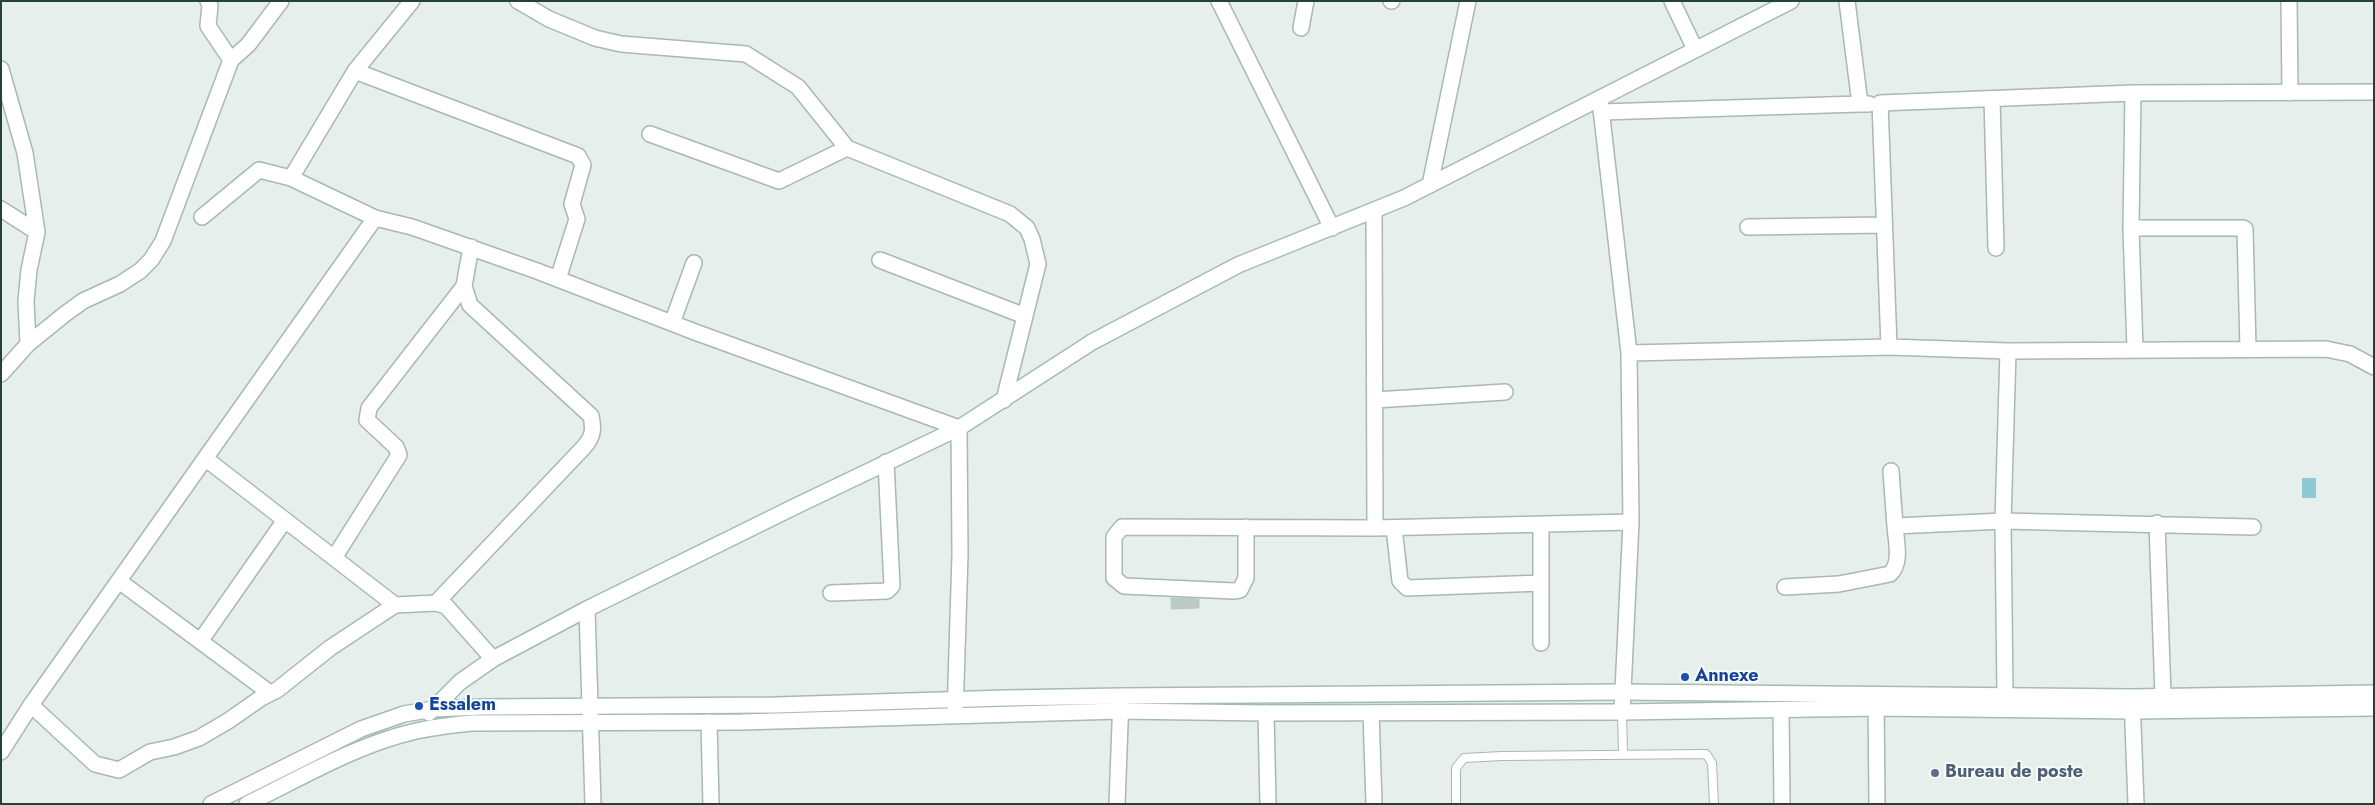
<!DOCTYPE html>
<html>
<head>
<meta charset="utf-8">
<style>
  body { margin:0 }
  #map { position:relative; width:2375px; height:805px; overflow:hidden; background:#e6efeb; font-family:Jost,sans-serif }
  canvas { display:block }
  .frame { position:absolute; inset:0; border:2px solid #24423a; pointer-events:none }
</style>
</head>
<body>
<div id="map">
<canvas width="2375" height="805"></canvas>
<div class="frame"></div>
</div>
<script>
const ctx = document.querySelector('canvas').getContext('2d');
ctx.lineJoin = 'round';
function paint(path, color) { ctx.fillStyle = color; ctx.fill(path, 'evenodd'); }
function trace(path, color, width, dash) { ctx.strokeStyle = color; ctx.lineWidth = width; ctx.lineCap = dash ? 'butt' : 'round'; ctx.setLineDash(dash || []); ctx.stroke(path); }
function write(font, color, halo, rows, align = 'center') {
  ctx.font = font + ' Jost,sans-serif'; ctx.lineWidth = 4; ctx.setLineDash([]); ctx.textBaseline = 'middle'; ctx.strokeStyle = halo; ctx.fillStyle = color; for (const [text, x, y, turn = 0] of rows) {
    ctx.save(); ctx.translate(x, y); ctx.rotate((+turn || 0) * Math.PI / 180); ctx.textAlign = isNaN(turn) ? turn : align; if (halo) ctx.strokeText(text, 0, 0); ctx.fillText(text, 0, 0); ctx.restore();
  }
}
paint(new Path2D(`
  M2302,478H2316V498H2302Z`), '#8ec9d4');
const building = new Path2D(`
  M1171,598L1199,599V608L1172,609Z`);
paint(building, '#bbcac4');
trace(building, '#b8c9c2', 1);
const lane = new Path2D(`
  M1622,712L1623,754
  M1456,804V768L1464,758L1502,756L1706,754L1712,763L1714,804`);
const street = new Path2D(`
  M412,1L355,71L291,178L375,218L412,227L537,271L695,332L959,428L960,555L955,715
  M518,1L549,19L595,38L621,44L746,54L798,87L847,148L1010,214L1027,228L1032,239L1038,264L1004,400
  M1219,1L1332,228
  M1391,1H1392
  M1672,1L1695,49
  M1847,1L1860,104H1869
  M2289,1L2290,93
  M1301,28L1306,1
  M231,60L248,45L281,1
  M1,69L25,153L37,232L29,270L26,301L28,344
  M355,71L578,156L583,165L572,204L577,219L558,279
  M2133,93L2131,228L2135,349
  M1992,99L1996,248
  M1600,100L1629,353L1631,522L1622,712
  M1601,112L1860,104
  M650,134L779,181L847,148
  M1430,185L1468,1
  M1,209L37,232
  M1374,211L1375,528
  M202,217L259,170L291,178
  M1748,227L1884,225
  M2131,228H2243L2245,229L2248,348
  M880,260L1025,316
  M672,323L694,263
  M1889,347L1880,103L2133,93L2374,92
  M1629,353L1889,347L2008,351L2326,349L2350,354L2374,367
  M1,374L28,344L65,314L83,301L120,284L140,271L151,260L163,241L231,60L208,26L210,6L208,1
  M1375,400L1505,392
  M206,459L395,605
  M1891,471L1895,526
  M2157,523L2163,696
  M1541,524V643
  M1246,527V578L1240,590L1234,591L1124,586L1114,578V537L1122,527L1375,528L1631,522
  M1394,528L1400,581L1407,588L1541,583
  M334,558L399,455L396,447L367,420L369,408L464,286
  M119,581L270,693
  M1785,587L1839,584L1890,574C1902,563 1896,541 1895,526L2003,521L2253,527
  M831,593L887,591L892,586L886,462
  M436,603L584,447C593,437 594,429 591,416L470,305L464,286L471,247
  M587,609L593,804
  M201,640L285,520
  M1876,695L1877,804
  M2005,695L2003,521L2008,351
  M2132,698L2136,804
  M31,705L95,764L119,770L150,752L174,747L199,738L228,721L261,698L277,690L330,648L395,605L436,603L446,606L493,659
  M1781,710L1782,804
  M1266,713L1268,804
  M1371,713L1374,804
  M709,722L711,804
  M1,752L31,705L375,218
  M1117,804L1121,698`);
const secondary = new Path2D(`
  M429,713L460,682L493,659L587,609L796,506L959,428L1092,342L1238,265L1404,198L1791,1
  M211,804L361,729L404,714L433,709L482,707L776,705L1006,698L1121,696L1622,692L2132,697L2374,693
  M247,804C301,778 354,746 412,732C432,727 452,725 472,723L742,722L1119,711L1266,713L1622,712L1877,708L2133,711L2374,708`);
trace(lane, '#a8b8b2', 10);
trace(street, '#a8b8b2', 18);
trace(secondary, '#a4bbb3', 18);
trace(lane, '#fff', 8);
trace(street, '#fff', 15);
trace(secondary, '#fff', 15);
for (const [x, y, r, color] of [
  [1685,677,5,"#1a4fb4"],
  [419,706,5,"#1a4fb4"],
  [1935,773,5,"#5c6f8a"]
]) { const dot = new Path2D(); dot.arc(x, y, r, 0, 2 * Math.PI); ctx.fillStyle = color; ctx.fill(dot); trace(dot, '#f7fbf9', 2); }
write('bold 18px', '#164399', '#f7fbf9', [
  ["Annexe",1695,677],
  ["Essalem",429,706]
], 'left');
write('bold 18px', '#4e5e75', '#f7fbf9', [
  ["Bureau de poste",1945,773]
], 'left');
</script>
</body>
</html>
